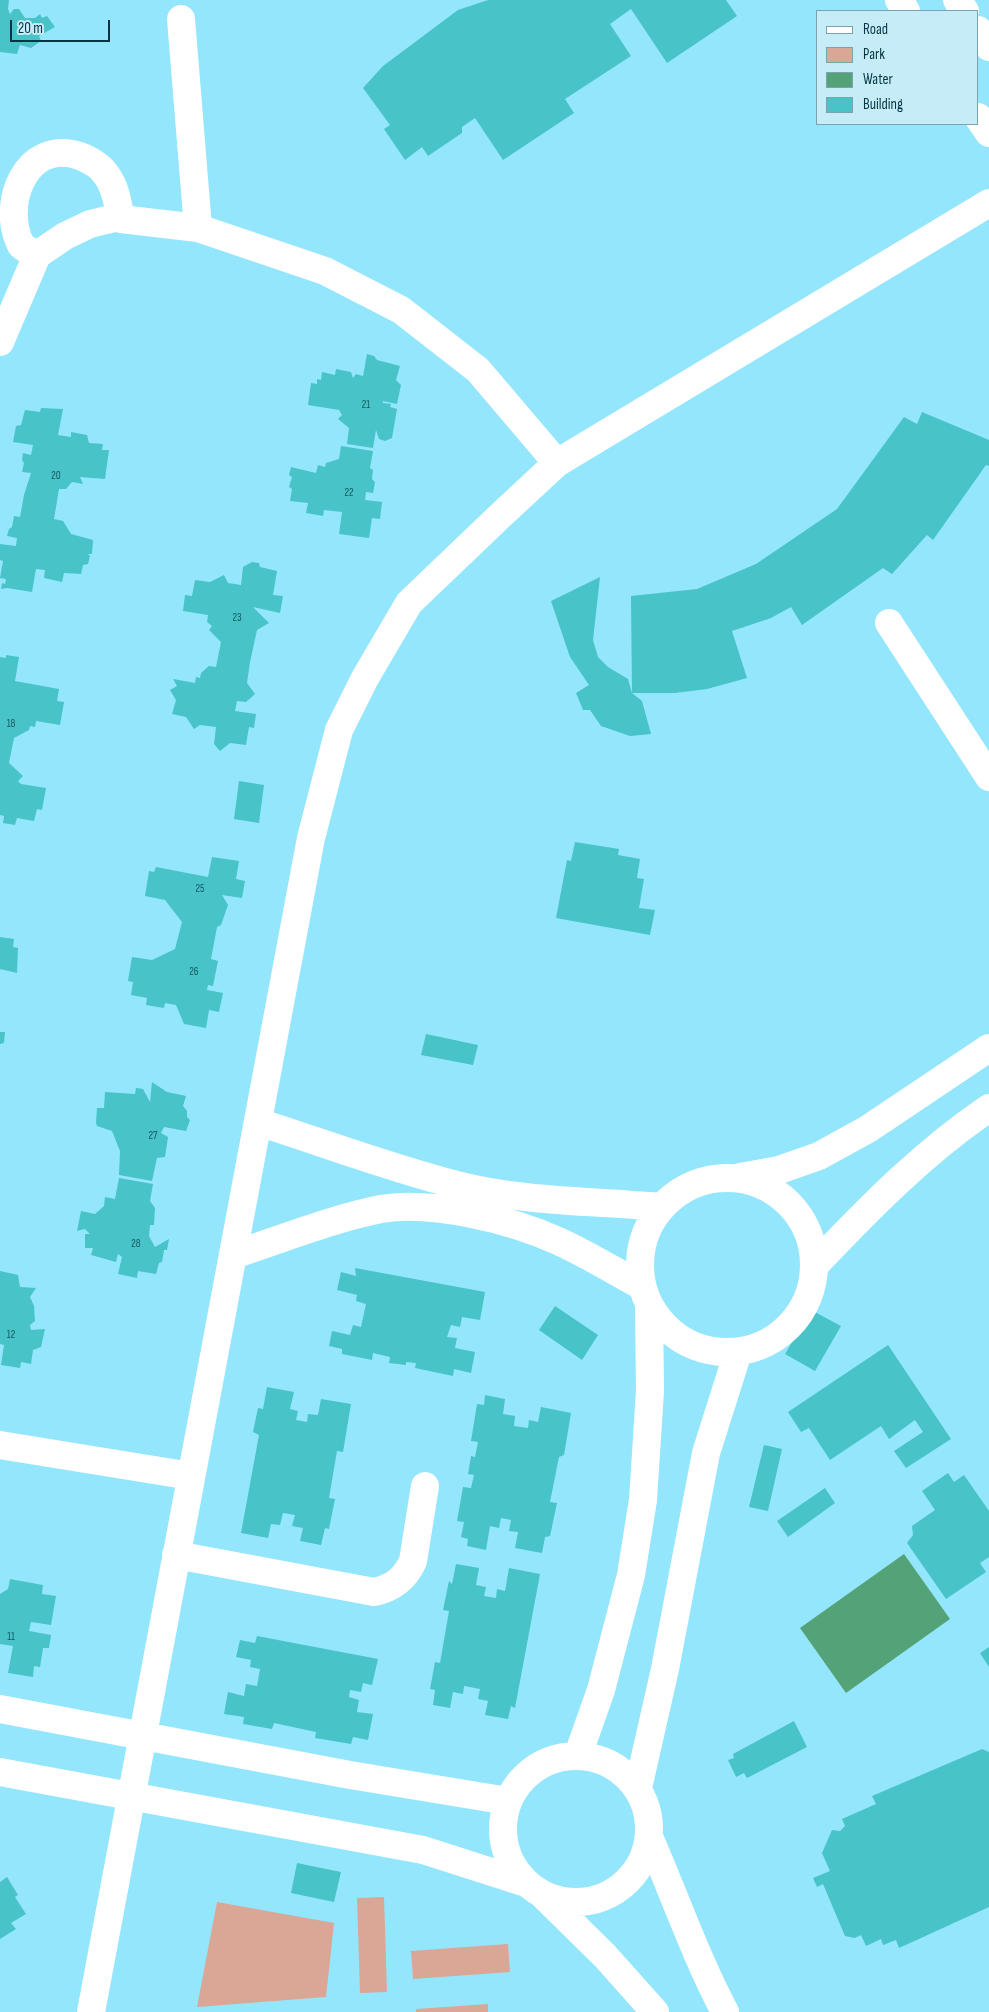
<!DOCTYPE html>
<html>
<head>
<meta charset="utf-8">
<style>
  body { margin:0 }
  #map { position:relative; width:989px; height:2012px; overflow:hidden; background:#94e6fd; font-family:"Sofia Sans Condensed",sans-serif }
  canvas { display:block }
  .legend { position:absolute; left:816px; top:10px; width:162px; height:115px; box-sizing:border-box; background:#c6ecf8; border:1px solid #78a3af; margin:0; padding:6px 9px; list-style:none; font-size:15px; color:#033642 }
  .legend li { display:flex; align-items:center; gap:10px; height:25px }
  .legend b { width:25px; border:1px solid #78a3af }
  .scale { position:absolute; left:10px; top:20px; width:100px; height:22px; box-sizing:border-box; border:2px solid #033642; border-top:0; padding-left:6px; font-size:15px; line-height:18px; white-space:nowrap; color:#033642; -webkit-text-stroke:4px #c6ecf8; paint-order:stroke }
</style>
</head>
<body>
<div id="map">
<canvas width="989" height="2012"></canvas>
<ul class="legend">
<li><b style="height:6px;background:#fff"></b>Road</li>
<li><b style="height:14px;background:#daa696"></b>Park</li>
<li><b style="height:14px;background:#54a278"></b>Water</li>
<li><b style="height:14px;background:#48c3c7"></b>Building</li>
</ul>
<div class="scale">20 m</div>
</div>
<script>
const ctx = document.querySelector('canvas').getContext('2d');
ctx.lineJoin = 'round';
function paint(path, color) { ctx.fillStyle = color; ctx.fill(path, 'evenodd'); }
function trace(path, color, width, dash) { ctx.strokeStyle = color; ctx.lineWidth = width; ctx.lineCap = dash ? 'butt' : 'round'; ctx.setLineDash(dash || []); ctx.stroke(path); }
function write(font, color, halo, rows, align = 'center') {
  ctx.font = font + ' "Sofia Sans Condensed",sans-serif'; ctx.lineWidth = 4; ctx.setLineDash([]); ctx.textBaseline = 'middle'; ctx.strokeStyle = halo; ctx.fillStyle = color; for (const [text, x, y, turn = 0] of rows) {
    ctx.save(); ctx.translate(x, y); ctx.rotate((+turn || 0) * Math.PI / 180); ctx.textAlign = isNaN(turn) ? turn : align; if (halo) ctx.strokeText(text, 0, 0); ctx.fillText(text, 0, 0); ctx.restore();
  }
}
paint(new Path2D(`
  M384,1897L387,1992L360,1993L357,1898Z
  M217,1902L334,1923L326,1997L197,2007Z
  M508,1944L510,1972L413,1979L411,1951Z
  M488,2004V2012H416V2009Z`), '#daa696');
paint(new Path2D(`
  M904,1554L950,1619L846,1693L800,1628Z`), '#54a278');
paint(new Path2D(`
  M0,0H9L8,9L10,14L14,9H19L25,18H35L40,14L42,18L47,16L55,27L39,36L41,41L31,48L20,45L17,54L0,52Z
  M488,0H726L737,16L667,63L631,9L610,24L631,56L565,99L574,113L503,160L475,118L462,127V133L428,156L422,147L405,160L384,129L390,125L363,88L383,66L458,10Z
  M367,354L374,356L377,360L400,366L396,380L401,385L397,404L383,401V403L391,404L390,407L397,409L392,438L385,441L379,439L376,430L373,448L347,444L349,428L338,419L342,415L339,410L308,405L311,383L317,384V379L321,380L322,372L335,375L336,369L351,372L353,378L356,374L363,376Z
  M41,408L63,409L58,435L71,437V432L87,435L89,443L103,444L102,450H109L105,479L80,477L83,484L72,482L66,489H59L54,519L63,521L71,534L93,540L92,554H88L90,556L88,564L83,565L81,574L64,573L62,582L44,578L45,570L36,569L32,592L7,588L1,589L2,583L5,584L6,579L0,578L3,561L0,560V544L16,546L17,538L7,536L9,529L12,527L14,516L20,517L24,495L31,473L22,472L24,463L22,460L23,453L31,455L33,445L13,442L16,426L21,425L25,410L40,412Z
  M922,412L989,440V466L986,465L933,540L927,535L892,574L883,568L802,625L791,607L771,618L732,631L747,678L707,689L675,693H632L642,701L651,734L630,736L601,726L590,710H583L576,693L589,685L570,657L551,601L600,577L593,640L598,657L608,667L628,679L632,693L631,596L697,589L756,564L837,509L904,417L917,424Z
  M341,446L373,451L370,468L373,470L372,479L375,482L373,493L366,492L365,500L382,502L380,519L372,518L369,538L339,534L342,512L324,510L323,516L306,513L308,503L290,501L292,489L289,487L292,477L289,475L291,467L316,473L318,465L325,467L326,463L339,459Z
  M252,562L259,563L260,567L277,571L273,595L283,596L280,613L253,607L269,623L257,630L250,662L247,683L255,694L246,702L237,701L235,711L256,714L254,728L249,727L246,745L230,743L220,751L214,744L216,727L200,725L194,729L186,717L172,714L176,700L170,690L177,686L173,679L195,683L196,677L200,678L201,673L209,666L216,667L221,642L209,630L212,626L207,622L208,615L183,611L185,595L192,596L195,580L210,582L224,575L228,583L241,585L243,567Z
  M6,655L19,657L15,681L59,689L57,701L64,702L60,725L36,721L35,727L30,726L29,730L14,738L9,763L23,776L18,781L21,784L46,788L42,810L37,809L34,821L17,818L15,825L3,823L4,816L0,815V657L6,658Z
  M239,781L264,785L259,823L234,819Z
  M575,842L619,849L618,855L640,859L637,878L644,879L639,908L655,910L650,935L556,918L567,860L571,861Z
  M212,857L239,861L236,879L245,881L242,898L222,895L228,905L221,925L217,927L211,959L218,961L213,986L208,985L207,990L223,993L219,1012L209,1010L206,1028L184,1024L176,1005L165,1003L164,1008L146,1005L147,998L131,995L133,982L128,981L132,957L152,960L175,949L182,922L165,900L145,896L149,871L154,872L156,867L208,877Z
  M0,937L14,939L13,947L18,948L17,973L0,969Z
  M0,1032H5L4,1043L0,1044Z
  M426,1034L478,1045L473,1065L421,1055Z
  M152,1082L167,1092L186,1096L183,1106L187,1111V1117L190,1120L186,1131L164,1127L161,1133L168,1137L165,1157L157,1158L152,1181L119,1175L120,1151L112,1131L97,1126L96,1123L97,1108H104L105,1092L135,1094L136,1088L143,1089L150,1102Z
  M119,1178L153,1184L150,1201L155,1208L154,1225H150L149,1236L155,1247L169,1239L167,1250H164L162,1262L159,1263L156,1274L138,1271L137,1278L118,1274L122,1257L118,1254L116,1262L91,1255L93,1248H85V1234H90L85,1229L77,1231L81,1211L95,1214L104,1206L105,1197L115,1199Z
  M355,1268L485,1292L480,1320L462,1317L460,1327L451,1325L447,1337L457,1338L455,1348L475,1352L471,1373L454,1369L453,1376L415,1368L416,1363L406,1362V1365L389,1363L390,1357L373,1353L372,1360L342,1354V1349L329,1346L332,1331L350,1335L353,1325L361,1327L366,1304L356,1301L357,1295L337,1290L341,1272L356,1276Z
  M0,1271L18,1275L20,1287L36,1288L30,1297L34,1306L35,1321L30,1325L31,1330L45,1329L41,1347L33,1350L31,1364L21,1362L20,1368L1,1365L4,1345L0,1344Z
  M555,1306L598,1335L582,1360L539,1330Z
  M811,1310L841,1326L815,1371L785,1354Z
  M888,1345L951,1439L906,1468L894,1451L923,1432L915,1420L889,1439L881,1426L830,1460L809,1428L801,1432L788,1412Z
  M267,1387L294,1392L290,1409L298,1411L296,1420L307,1422L308,1414L318,1415L321,1399L351,1404L343,1452L337,1451L329,1498L335,1499L329,1529L325,1528L321,1545L300,1541L303,1528L292,1526L295,1515L283,1513L280,1525L271,1524L268,1538L241,1533L259,1435L253,1432L258,1408L263,1409Z
  M485,1395L505,1399L503,1414L515,1416L514,1426L528,1428L529,1420L538,1422L541,1407L571,1413L564,1455L559,1457L550,1502L557,1503L550,1536L545,1537L542,1553L515,1548L518,1532L509,1531L511,1520L501,1518L499,1528L490,1526L486,1550L467,1546L468,1539L461,1537L464,1522L457,1521L463,1487L471,1488L474,1475L468,1474L471,1456L475,1457L478,1442L471,1441L477,1404L484,1405Z
  M764,1445L782,1449L768,1511L749,1507Z
  M948,1473L954,1482L964,1475L989,1511V1557L980,1563L986,1572L946,1599L907,1543L913,1535L912,1526L935,1510L922,1491Z
  M825,1488L835,1503L788,1537L777,1521Z
  M456,1564L479,1568L476,1585L486,1587L484,1596L496,1598L497,1589L505,1591L509,1568L540,1574L515,1708L511,1706L508,1719L485,1715L488,1701L478,1699L480,1689L464,1686L463,1694L453,1692L450,1708L433,1705L435,1690L430,1689L435,1662L440,1663L449,1611L443,1610L449,1581L452,1584Z
  M10,1579L43,1585L42,1594L56,1596L51,1625L31,1622L29,1631L51,1635L49,1648H43L40,1667L34,1666L33,1677L8,1673L13,1646L0,1644V1594L8,1589Z
  M257,1636L378,1659L372,1685L363,1683L361,1692L350,1690L349,1697L359,1700L357,1712L373,1714L368,1740L353,1737L351,1744L315,1738L316,1732L274,1723L272,1729L243,1724L244,1717L224,1714L228,1692L244,1696L246,1684L257,1686L260,1669L250,1667L251,1660L236,1657L240,1640L255,1643Z
  M989,1647V1667L980,1653Z
  M794,1721L807,1747L747,1778L744,1773L736,1777L728,1760L734,1758L733,1754Z
  M982,1749L989,1752V1907L899,1948L896,1940L883,1945L881,1939L866,1946L861,1935L855,1938L845,1936L823,1884L817,1887L813,1878L830,1871L822,1853L832,1830L840,1831L845,1826L842,1819L876,1804L872,1796Z
  M297,1863L341,1872L334,1902L291,1893Z
  M7,1877L18,1895L15,1897L26,1914L11,1923L16,1929L0,1939V1882Z`), '#48c3c7');
trace(new Path2D(`
  M899,0L906,11
  M957,0L965,11
  M181,19L198,228
  M978,30L989,47
  M978,117L989,133
  M37,255C32,252 25,249 21,245C0,204 26,138 80,156C90,160 101,166 107,176C116,188 118,205 121,219
  M0,342L37,255L65,236L90,224L119,217L121,219L198,228L325,271L401,310L478,370L557,463
  M889,623L989,777
  M258,1122C324,1143 390,1168 457,1185C523,1202 594,1201 661,1207
  M740,1177L779,1170L819,1156L868,1129L989,1048
  M640 1265a87 87 0 1 1 174 0a87 87 0 1 1-174 0Z
  M233,1255C282,1239 331,1219 381,1209C431,1200 512,1220 558,1241C587,1254 614,1271 642,1286
  M815,1265C869,1208 924,1152 989,1108
  M0,1445L191,1476
  M176,1555L374,1592C393,1588 405,1579 413,1561L425,1486
  M0,1709L350,1775L508,1801
  M578,1755L601,1690L631,1575L643,1500L650,1391L649,1306
  M503 1829a73 73 0 1 1 146 0a73 73 0 1 1-146 0Z
  M0,1772L423,1850L526,1883
  M638,1788L665,1669L706,1453L738,1352
  M650,1839C675,1897 696,1957 725,2012
  M542,1894L605,1956L655,2012
  M91,2012L311,838L339,730L365,678L409,603L501,515L557,463L989,203`), '#fff', 28);
write('11px', '#145963', null, [
  ["21",366,405],
  ["20",56,476],
  ["22",349,493],
  ["23",237,618],
  ["18",11,724],
  ["25",200,889],
  ["26",194,972],
  ["27",153,1136],
  ["28",136,1244],
  ["12",11,1335],
  ["11",11,1637]
]);
</script>
</body>
</html>
